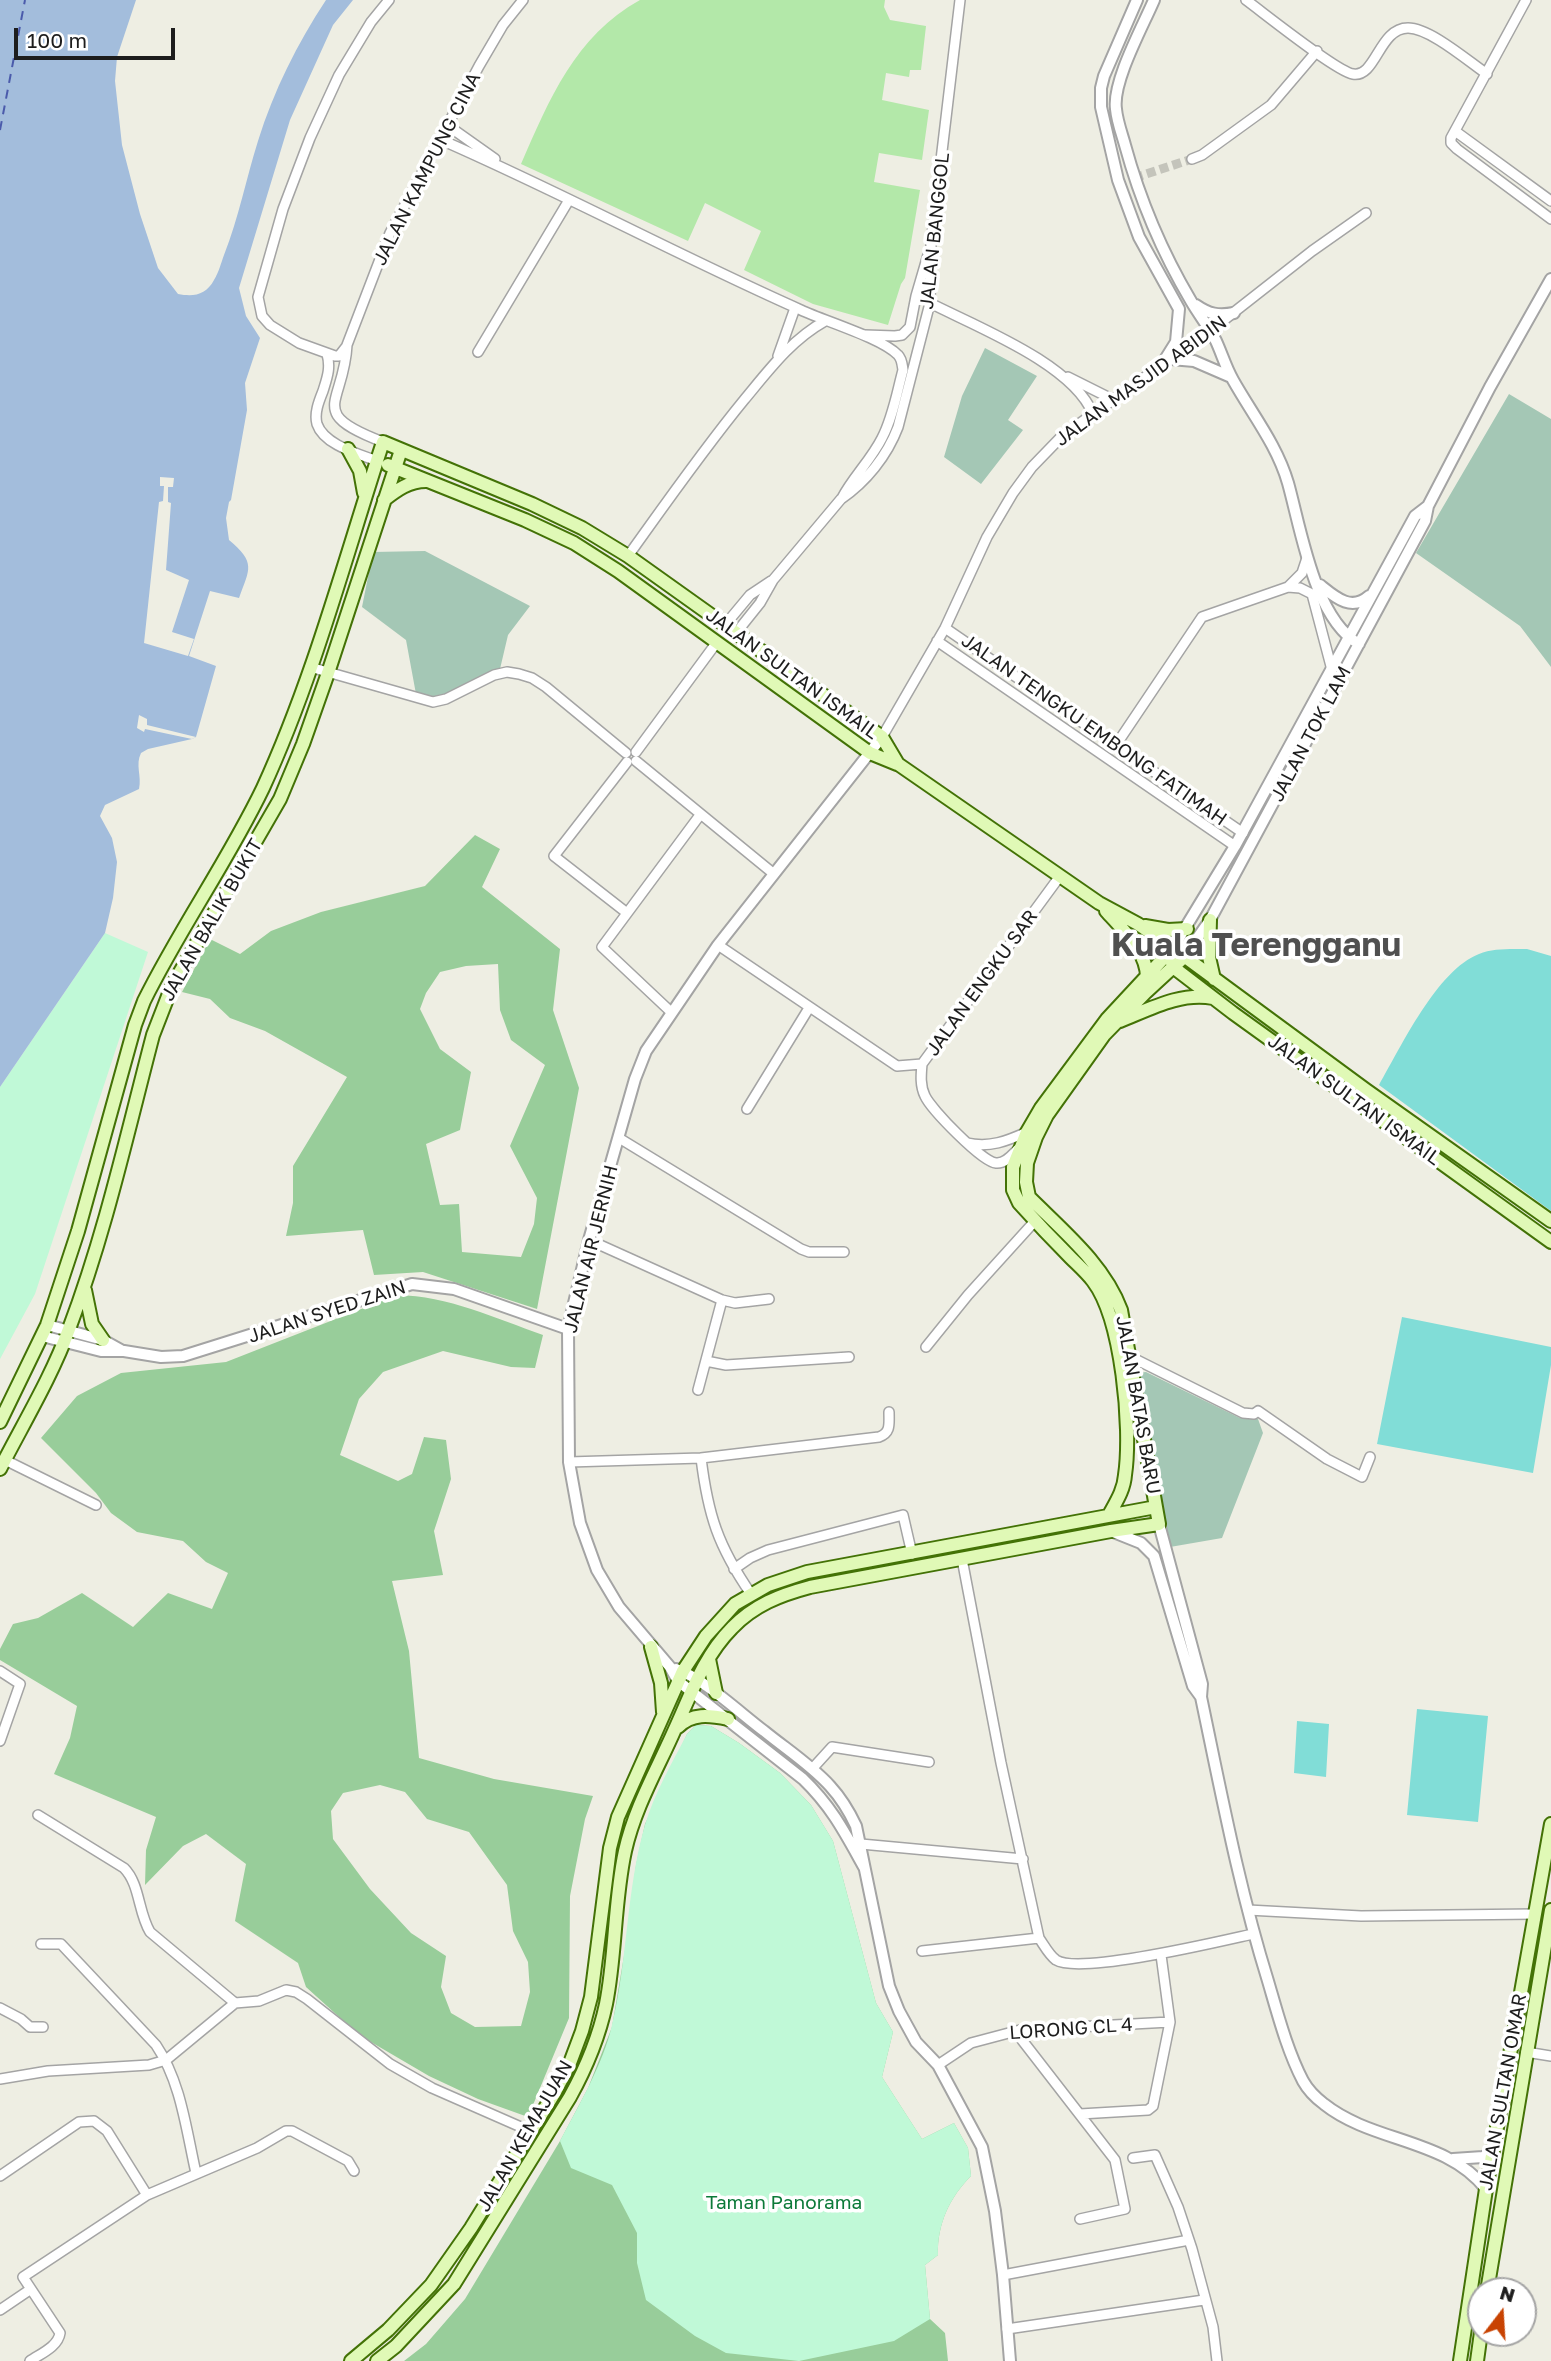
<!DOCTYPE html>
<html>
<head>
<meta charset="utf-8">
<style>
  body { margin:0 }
  #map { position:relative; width:1551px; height:2361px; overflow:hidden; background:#eeeee3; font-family:"Golos Text",sans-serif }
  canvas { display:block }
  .north { position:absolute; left:1467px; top:2277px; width:70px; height:70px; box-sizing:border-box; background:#fff; border:2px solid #a5a5a5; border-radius:50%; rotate:17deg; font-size:19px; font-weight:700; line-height:28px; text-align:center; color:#1d1d1d }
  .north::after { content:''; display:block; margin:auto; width:24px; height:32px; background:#c84302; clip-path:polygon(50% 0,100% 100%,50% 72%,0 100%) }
  .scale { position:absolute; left:14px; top:28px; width:161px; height:32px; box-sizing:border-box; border:4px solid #1d1d1d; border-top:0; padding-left:9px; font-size:21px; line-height:24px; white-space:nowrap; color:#1d1d1d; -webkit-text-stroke:5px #fff; paint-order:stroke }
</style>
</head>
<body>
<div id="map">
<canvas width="1551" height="2361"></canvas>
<div class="north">N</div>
<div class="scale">100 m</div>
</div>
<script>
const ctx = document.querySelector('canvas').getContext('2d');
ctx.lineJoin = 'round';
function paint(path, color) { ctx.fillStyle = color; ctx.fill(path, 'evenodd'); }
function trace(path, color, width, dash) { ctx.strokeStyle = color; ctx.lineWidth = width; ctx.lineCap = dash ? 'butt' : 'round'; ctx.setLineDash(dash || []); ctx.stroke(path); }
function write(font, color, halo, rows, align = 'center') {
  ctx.font = font + ' "Golos Text",sans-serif'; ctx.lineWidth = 7; ctx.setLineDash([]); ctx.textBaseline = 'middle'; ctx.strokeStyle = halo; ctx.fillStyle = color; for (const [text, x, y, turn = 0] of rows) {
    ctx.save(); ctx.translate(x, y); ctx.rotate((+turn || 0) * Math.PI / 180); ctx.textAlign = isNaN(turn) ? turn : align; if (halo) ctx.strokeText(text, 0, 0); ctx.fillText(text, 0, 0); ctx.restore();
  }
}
paint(new Path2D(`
  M640,0H885L884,7L890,20L926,26L921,70H910L909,77L886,73L882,100L929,110L922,160L879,153L874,182L920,190L905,278L901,284L888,325L813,304L744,270L761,231L705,203L688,241L521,164C549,100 575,36 640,0Z`), '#b3e8a9');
paint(new Path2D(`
  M475,835L500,849L482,887L560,949L553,1010L579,1088L537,1309L423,1272L374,1275L363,1230L286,1236L293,1203V1166L347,1077L265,1031L230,1018L210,999L182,992L210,939L240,954L271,931L321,912L425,886ZM498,964L500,1010L511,1040L545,1065L510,1146L537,1198L534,1224L521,1257L462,1252L459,1204L440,1205L426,1144L460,1130L471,1072L440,1049L420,1009L426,993L440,972L466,966Z
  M397,1295C448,1296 495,1318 543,1335L535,1368L511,1367L443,1351L383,1372L359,1399L340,1455L398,1481L412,1474L424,1437L446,1440L451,1479L434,1531L443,1575L392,1581L409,1651L419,1758L494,1779L593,1796L585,1819L570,1896L569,2018L528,2117L478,2099L429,2076L359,2035L306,1987L298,1963L235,1921L246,1864L206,1834L183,1846L145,1885L146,1850L156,1817L54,1774L70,1738L77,1706L0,1660V1649L13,1624L38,1618L82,1593L133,1627L168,1593L212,1609L228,1573L206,1562L183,1541L137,1532L111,1513L96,1493L41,1438L77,1396L121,1373L226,1362ZM380,1785L405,1792L427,1819L469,1832L507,1885L513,1931L528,1962L530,1992L521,2026L475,2027L451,2013L441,1987L446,1956L411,1933L370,1889L333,1839L331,1811L343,1793Z
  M696,1725L711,1726L739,1743L780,1773L811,1805L833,1841L876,2003L893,2032L882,2077L922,2139L954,2123L968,2148L971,2176C950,2197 937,2224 938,2255L925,2265L930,2319L945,2333L948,2361H404L426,2344L465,2299L560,2141L588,2088L612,2027L626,1944L636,1865L645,1824L687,1734Z`), '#98cd9a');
paint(new Path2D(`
  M985,348L1037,376L1008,420L1023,430L981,484L944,457L962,396Z
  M1509,394L1551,419V667L1520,626L1416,553Z
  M425,551L530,606L508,635L500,669L439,698L416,694L406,640L362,607L373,552Z
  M1146,1372L1240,1418L1258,1419L1263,1433L1222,1538L1170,1547L1136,1373Z`), '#a4c7b5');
paint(new Path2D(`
  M105,933L148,952L35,1294L0,1359V1087Z
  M696,1725L711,1726L739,1743L780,1773L811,1805L833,1841L876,2003L893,2032L882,2077L922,2139L954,2123L968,2148L971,2176C950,2197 937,2224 938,2255L925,2265L930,2319L894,2341L799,2361L726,2353L695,2336L646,2300L637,2263V2233L612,2185L571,2168L560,2141C578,2107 604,2062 612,2025C628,1959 626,1890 645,1825C654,1794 672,1763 687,1734Z`), '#c0f9d7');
paint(new Path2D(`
  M1527,949L1551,956V1211L1379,1085C1401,1047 1437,970 1479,954C1493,948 1511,949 1527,949Z
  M1402,1317L1551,1347V1365L1533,1473L1377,1444Z
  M1417,1709L1488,1716L1478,1822L1407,1815Z
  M1297,1721L1329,1724L1326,1777L1294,1773Z`), '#81ddd7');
paint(new Path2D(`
  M0,0H136L117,57L115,81L122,145L140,214L158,268L178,294C194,297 206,295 214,280C219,272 221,263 224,255C239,217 246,179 258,141C274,90 297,44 326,0H353L333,25L290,120L239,288L246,316L260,338L245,383L247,410L231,500L229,502L226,518L229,540C256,563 250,568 239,598L210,591L189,656L216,666L196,737L192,739L148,749L141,753C135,765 142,776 139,789L105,805L100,816L112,838L117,862L113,898L105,933L0,1087Z`), '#a3bddc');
paint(new Path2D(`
  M160,477L174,478L173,487H168V502L171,503L166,570L189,580L172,632L194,639L188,656L144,643L159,502L163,501L164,486H160Z
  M139,715L147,719V725L196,737L192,739L145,729L144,732L137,728Z`), '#eeeee3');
trace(new Path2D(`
  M0,130L25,0`), '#4b5bab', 2, [9, 7]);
trace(new Path2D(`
  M1134,178L1192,159`), '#c4c4bb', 9, [9, 4.5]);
const minor = new Path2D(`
  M1246,0C1265,14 1336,71 1353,74C1376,78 1379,28 1408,28C1430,28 1468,61 1487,74
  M1526,0L1451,138V143L1457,149L1551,219
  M447,125L495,159
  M1455,131L1551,201
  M439,139C561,192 679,256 801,310C824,321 882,338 898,355C902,359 902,364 903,370C897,392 893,417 882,438C871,460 853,477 842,498
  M1192,159L1202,155L1271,105L1317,51
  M930,303C977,327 1073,364 1093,414
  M865,335L895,336L902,335L910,327L916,296L928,255
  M346,347L339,356H335L299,343L270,325L262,316L258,297L283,209L310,138L339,75L371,22L389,0
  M478,352L569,200
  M327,354C331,368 327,378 323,391C319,401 314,413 317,424C324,445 359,454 377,461
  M778,356L795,308
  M1068,377L1114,400
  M383,442C305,412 344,405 347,345L390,233L479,66L503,25L523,0
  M628,556C666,503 703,450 744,400C769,370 791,340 825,321
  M1288,587L1300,588L1312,594L1332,670
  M725,625L750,595L771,581
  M945,628L1243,833
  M736,633L760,603L773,580L841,499C866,482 887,456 898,427L930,303L931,244L960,0
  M937,641L1235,846
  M310,667L433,702L446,699L494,675L507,672L519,674L532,678L546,687L626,753
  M882,737L945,628L987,537L1013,493L1032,467L1062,436L1210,331L1312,251L1366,213
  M1116,745L1202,617L1288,587L1302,573L1307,558
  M636,752L717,642
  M636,761L774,874
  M627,762L554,856L627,913
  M718,945L897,1066L922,1064L1060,876
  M671,1012L602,947L700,815
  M922,1064C921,1075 920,1086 925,1096C931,1109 982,1162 996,1163C1005,1164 1012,1155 1018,1149
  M747,1109L809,1008
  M619,1138L801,1249L809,1252H844
  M967,1143C990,1148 1007,1141 1027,1132
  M589,1240L722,1300L735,1303L769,1299
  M926,1347L968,1295L1035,1221
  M1129,1356L1243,1413L1254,1414L1258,1411L1327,1459L1362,1477L1370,1457
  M706,1361L726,1365L849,1357
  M698,1390L722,1300
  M701,1458C708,1515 718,1546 751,1594
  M5,1460L96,1505
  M569,1462L701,1458L879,1437C891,1433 889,1424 889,1412
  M734,1569L750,1558L768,1550L903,1515L912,1554
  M0,1671L20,1684L0,1741
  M812,1769L832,1747L929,1762
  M38,1815L124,1868C140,1884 138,1912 150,1932L235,2003
  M861,1844L1023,1859
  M1248,1910L1361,1916L1535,1914
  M1039,1938C1044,1945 1049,1955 1056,1960C1080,1975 1221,1941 1253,1934
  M41,1944H61L156,2045C181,2082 186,2129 196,2173
  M922,1951L1039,1938L1001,1763L962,1559
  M0,2008L21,2019L30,2027H43
  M1020,2030L1022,2040L1115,2160L1125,2209L1080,2219
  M1526,2052L1551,2056
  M938,2065L971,2043L1020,2030L1170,2022
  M0,2079L48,2071L149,2065L166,2060L235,2003L259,2001L286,1990L296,1992L307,1999L390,2064L432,2088L530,2131
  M1080,2114L1148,2110L1153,2106L1170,2022L1161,1955
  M1133,2158L1155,2155L1178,2207L1192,2249L1213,2327L1217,2361
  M0,2176L79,2122L94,2121L107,2131L147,2195
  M1003,2275L1189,2240
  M0,2310L31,2289
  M1007,2329L1204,2300
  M30,2361C40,2354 58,2347 60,2333L23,2277L147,2195L257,2148L286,2131H292L348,2161L354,2171`);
const tertiary = new Path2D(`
  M1137,0L1104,76L1101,88V107L1118,180L1139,237L1179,309L1176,342L1161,366
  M1154,0C1143,26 1112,82 1116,109C1117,121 1122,134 1125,145C1140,200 1162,252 1191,301C1199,315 1209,327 1216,341C1222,354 1226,368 1233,380C1252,414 1277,445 1288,483C1301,529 1314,618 1359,644
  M1196,305C1209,314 1218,316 1234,313
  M1171,359L1194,361L1231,377
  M1320,585C1335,597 1351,612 1369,596
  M1173,948L1235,846L1415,516L1428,506
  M1185,956L1210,920L1425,521L1428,506L1490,387L1551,279
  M47,1325L103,1340L121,1350
  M42,1336L101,1351H124L161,1357L183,1356L412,1284L454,1289L568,1329
  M1159,1524L1202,1684L1201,1697C1221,1792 1239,1888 1268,1981C1278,2015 1287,2050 1303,2081C1308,2090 1316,2098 1324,2104C1373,2143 1446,2138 1486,2189
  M1111,1531L1141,1543L1154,1556L1193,1686L1201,1697
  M676,1669C703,1678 740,1713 764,1731C786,1749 811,1765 830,1786C841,1798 849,1811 856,1826L889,1986L899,2011L916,2042L938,2065L982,2147L995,2211L1003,2275L1010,2361
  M864,1867C845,1833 832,1807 803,1779L678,1681L670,1667L619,1607L597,1570L580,1523L569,1462L568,1329L574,1303L589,1240L635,1079L646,1051L718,945L882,737
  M1453,2159L1483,2157L1493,2152`);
const secondary = new Path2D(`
  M348,449L360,471L364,493
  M388,465L525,520L574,543L618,571L870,753L897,764
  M384,500C397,490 409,481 426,481
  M1106,911C1123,930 1149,953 1147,981
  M1210,920L1209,957L1214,979
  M1145,926L1168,930L1187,929
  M1171,959L1173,967L1233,1013L1551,1242
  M1120,1021C1150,1009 1180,992 1213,998
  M85,1290L92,1324L103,1340
  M0,1422L47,1325L78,1231L135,1025L144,1001C180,928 228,861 263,788C314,677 345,558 383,442L532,504L582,528L628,556L882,737L898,764L1099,903L1138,924L1173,948L1366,1090L1551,1221
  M0,1469C23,1424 52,1376 69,1329C105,1234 127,1134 153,1035L172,986L280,799L303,744L328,673L401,450
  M1109,1515C1116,1502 1124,1490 1125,1475C1132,1428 1122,1319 1093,1281C1087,1273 1078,1265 1071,1258C1053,1240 1036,1222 1019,1203L1013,1190V1167L1027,1132L1041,1108L1107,1019L1173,948
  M651,1647L661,1683L663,1712
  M709,1659L716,1693
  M678,1727C692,1713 709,1715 728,1719
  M1487,2291L1551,1910
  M351,2361L388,2330L431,2285L471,2228L555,2092L570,2063L582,2031L591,1997L610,1848L618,1817L683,1671L706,1636L735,1604L768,1585L807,1572L1156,1507
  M377,2361L396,2346L454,2284L570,2097C586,2068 599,2037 606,2004C616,1954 614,1901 625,1851C635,1807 657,1770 675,1729C691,1694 704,1656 732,1628C754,1605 780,1595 810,1587L1111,1531L1159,1524L1121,1310C1104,1264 1063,1231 1029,1197L1026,1182L1027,1163L1036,1137L1047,1115L1104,1035L1146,992L1185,956
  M1460,2361L1486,2189L1551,1824
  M1477,2361L1481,2332`);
trace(minor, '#a4a4a4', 12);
trace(tertiary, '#a4a4a4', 14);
trace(secondary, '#437206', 16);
trace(minor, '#fff', 9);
trace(tertiary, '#fff', 10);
trace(secondary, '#e0f9b6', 12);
write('19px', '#1d1d1d', '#fff', [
  ["JALAN KAMPUNG CINA",427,169,-63],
  ["JALAN BANGGOL",935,231,-84],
  ["JALAN MASJID ABIDIN",1141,381,-36],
  ["JALAN SULTAN ISMAIL",792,674,36],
  ["JALAN TENGKU EMBONG FATIMAH",1094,730,35],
  ["JALAN TOK LAM",1311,734,-62],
  ["JALAN BALIK BUKIT",212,920,-60],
  ["JALAN ENGKU SAR",982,983,-54],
  ["JALAN SULTAN ISMAIL",1354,1100,36],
  ["JALAN AIR JERNIH",591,1249,-76],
  ["JALAN SYED ZAIN",327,1312,-18],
  ["JALAN BATAS BARU",1138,1405,80],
  ["LORONG CL 4",1071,2029,-4],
  ["JALAN SULTAN OMAR",1503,2092,-80],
  ["JALAN KEMAJUAN",525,2136,-60]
]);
write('19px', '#0c7a39', '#fff', [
  ["Taman Panorama",784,2203]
]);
write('bold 33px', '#505050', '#fff', [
  ["Kuala Terengganu",1256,946]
]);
</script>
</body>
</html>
